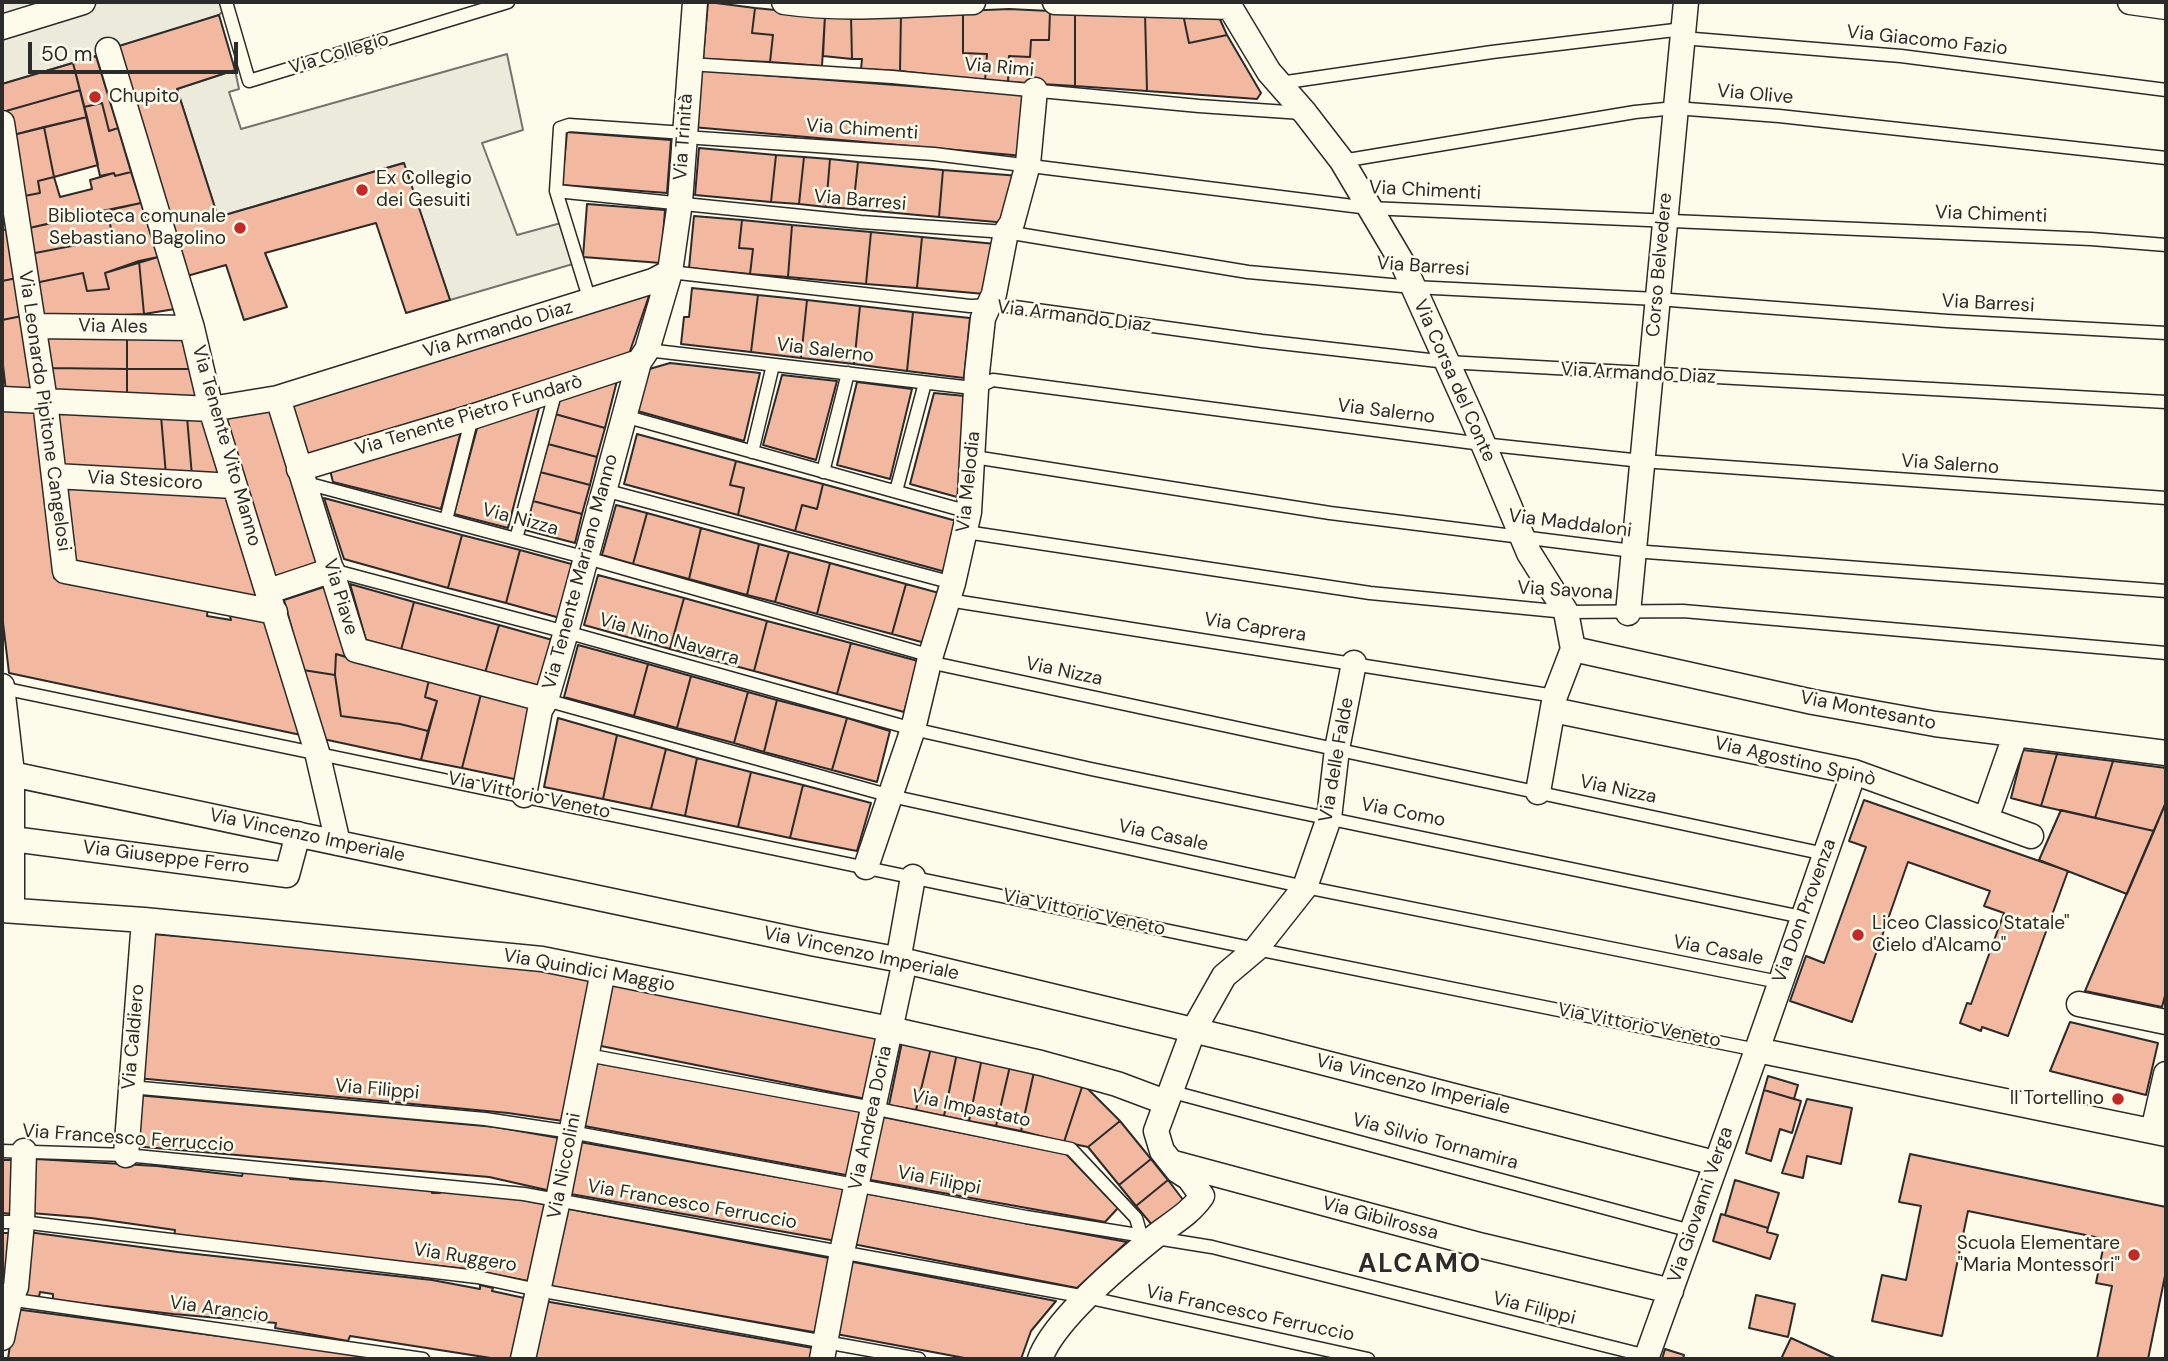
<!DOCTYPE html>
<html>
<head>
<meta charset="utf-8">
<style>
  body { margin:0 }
  #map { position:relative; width:2168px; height:1361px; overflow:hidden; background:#fdfbea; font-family:"DM Sans",sans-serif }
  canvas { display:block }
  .frame { position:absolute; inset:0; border:4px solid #2b2b2b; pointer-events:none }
  .scale { position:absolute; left:28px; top:42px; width:210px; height:32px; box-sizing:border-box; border:4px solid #2b2b2b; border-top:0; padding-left:9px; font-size:21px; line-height:24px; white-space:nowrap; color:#2b2b2b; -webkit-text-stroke:5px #fdfbea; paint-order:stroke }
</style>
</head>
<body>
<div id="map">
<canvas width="2168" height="1361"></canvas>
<div class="frame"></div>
<div class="scale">50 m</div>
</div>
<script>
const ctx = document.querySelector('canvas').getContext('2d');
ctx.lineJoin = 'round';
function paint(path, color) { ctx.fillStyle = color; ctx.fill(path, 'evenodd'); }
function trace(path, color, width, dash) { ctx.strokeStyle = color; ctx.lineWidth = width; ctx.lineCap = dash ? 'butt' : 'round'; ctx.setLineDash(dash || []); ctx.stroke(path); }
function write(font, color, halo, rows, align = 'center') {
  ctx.font = font + ' "DM Sans",sans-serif'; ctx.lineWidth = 5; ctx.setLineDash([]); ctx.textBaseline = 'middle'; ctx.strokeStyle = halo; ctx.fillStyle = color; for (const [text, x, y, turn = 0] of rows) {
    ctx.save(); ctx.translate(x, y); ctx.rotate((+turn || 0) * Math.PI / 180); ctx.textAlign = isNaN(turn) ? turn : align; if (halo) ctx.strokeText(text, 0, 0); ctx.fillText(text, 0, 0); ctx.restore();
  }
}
const parking = new Path2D(`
  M2,2H232L219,15L96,56L2,84Z
  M507,54L523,130L482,143L517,235L561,223L573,264L450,300L403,163L218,217L177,89L235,70L239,89L229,92L241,129Z`);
paint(parking, '#eceadb');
trace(parking, '#74746e', 2);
const building = new Path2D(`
  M708,2L755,8L752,33L773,35L770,62L703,59Z
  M755,8L825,15L822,66L770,62L773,35L752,33Z
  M1009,9L1050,11L1049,40H1031L1030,57L1009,56L1008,82L985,81L987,54L963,53V11Z
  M963,11V53L987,54L985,81L900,71L901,13Z
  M1050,11H1075V86L1008,82L1009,56L1030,57L1031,40H1049Z
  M1075,11L1145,13L1147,91L1075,86Z
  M901,13L900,71L861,69L862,59H852L851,16Z
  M1145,13L1183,14L1189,43L1227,35L1261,93L1257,99L1147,91Z
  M1183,14L1218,15L1227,35L1189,43Z
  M219,15L235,70L177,89L218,217L404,163L450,300L406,313L376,223L265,253L287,307L244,320L226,265L187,276L119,46Z
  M825,15L851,16L852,59L823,56Z
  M96,56L118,128L109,131L102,103L84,107L73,63Z
  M73,63L80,90L6,111L7,118L2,119V84Z
  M695,70L1030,95L1024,156L692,127Z
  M80,90L87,117L9,136L6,111Z
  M102,103L109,131L118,128L131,172L115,176L114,173L100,176L84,107Z
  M87,117L98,165L54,177L44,127Z
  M44,127L54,177L38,181L40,193L19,197L9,136Z
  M567,132L671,140L667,193L562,185Z
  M699,148L776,155L771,202L695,195Z
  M776,155L804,157L799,204L771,202Z
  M804,157L830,159L826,207L799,204Z
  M830,159L858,162L853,209L826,207Z
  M858,162L943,170L939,217L853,209Z
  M943,170L1020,176L1008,223L939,217Z
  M131,172L141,203L25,229L19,197L40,193L38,181L54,177L60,197L92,189L90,180L114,173L115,176Z
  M141,203L158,257L105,273L109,289L87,291L83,273L35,283L30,254L113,238L107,210Z
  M587,204L665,210L661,263L583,257Z
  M107,210L113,238L30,254L25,229Z
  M694,216L742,220L739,248L753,249L750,274L689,268Z
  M742,220L792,225L788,277L750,274L753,249L739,248Z
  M792,225L871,232L866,284L788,277Z
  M10,229L17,278L2,281V230Z
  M871,232L922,237L917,288L866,284Z
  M922,237L996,244L985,294L917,288Z
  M158,257L175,309L144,314L139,261Z
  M139,261L144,314L42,319L35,283L83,273L87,291L109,289L105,273Z
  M17,278L22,316L2,320V281Z
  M692,288L758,295L751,352L681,344L684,317H689Z
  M651,290L629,354L301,458L286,404Z
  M758,295L807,300L801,358L751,352Z
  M807,300L860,306L854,364L801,358Z
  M860,306L913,312L907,371L854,364Z
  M913,312L970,318L964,378L907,371Z
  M22,316L33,394L6,391L2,357V320Z
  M44,336H127V369L49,368Z
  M127,336L181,337L191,369H127Z
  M670,363L760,373L744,441L634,410L646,370Z
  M49,368L127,369V399L53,396Z
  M127,369H191L202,401L127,399Z
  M782,375L837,381L816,460L763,445Z
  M618,377L605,428L555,414L560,395Z
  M857,382L912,389L890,479L837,465Z
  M934,393L965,396L964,472L957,497L910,484Z
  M540,404L508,528L454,514L479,421Z
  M274,405L320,563L272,577L226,419Z
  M2,406L34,408L57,562L54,578L124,593L208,607L207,616L231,620L229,612L267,619L301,735L9,673L2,614Z
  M57,412L161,416L166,475L62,470Z
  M555,414L605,428L597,457L548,444Z
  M161,416L187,417L192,476L166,475Z
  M187,417L206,418L223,477L192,476Z
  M461,431L441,509L333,482L330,470Z
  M637,434L736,461L730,485L744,488L738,515L624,484Z
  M548,444L597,457L590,485L540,472Z
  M736,461L823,484L817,509L802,505L795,531L738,515L744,488L730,485Z
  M540,472L590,485L582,514L533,501Z
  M62,484L228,496L262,602L74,564Z
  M823,484L960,522L946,572L795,531L802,505L817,509Z
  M324,498L462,535L448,588L344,559Z
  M533,501L582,514L575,543L525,530Z
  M616,505L647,513L633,564L602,555Z
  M647,513L701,528L689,579L633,564Z
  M701,528L759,544L747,595L689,579Z
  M462,535L520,550L506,603L448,588Z
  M759,544L789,552L775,602L747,595Z
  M520,550L575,565L560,618L506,603Z
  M789,552L830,563L817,614L775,602Z
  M830,563L906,584L892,634L817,614Z
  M598,575L684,598L670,649L584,625Z
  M350,584L414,602L401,650L366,640Z
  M906,584L939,593L925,643L892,634Z
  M327,586L349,658L336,654L335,675L303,670L284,600Z
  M684,598L767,621L754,671L670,649Z
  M414,602L499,625L485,673L401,650Z
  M767,621L851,643L837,694L754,671Z
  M499,625L556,641L543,689L485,673Z
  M851,643L918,661L904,712L837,694Z
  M578,645L648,664L634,716L564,697Z
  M336,654L429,680L425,697L437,701L428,731L400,724L341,716L335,675Z
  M648,664L691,676L677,728L634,716Z
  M303,670L335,675L341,716L400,724L428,731L421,760L323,739Z
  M691,676L748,692L734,743L677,728Z
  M429,680L481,694L462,768L421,760L437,701L425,697Z
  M748,692L777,700L764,752L734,743Z
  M481,694L532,707L519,780L462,768Z
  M777,700L847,718L832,770L764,752Z
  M558,718L617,735L603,799L544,787Z
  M847,718L890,731L877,782L832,770Z
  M617,735L666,749L651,809L603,799Z
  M666,749L697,758L685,816L651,809Z
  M2023,750L2057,754L2041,806L2011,798Z
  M2057,754L2113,761L2095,818L2041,806Z
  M697,758L751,772L738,827L685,816Z
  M2113,761L2166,768V802L2154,831L2095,818Z
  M751,772L803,785L790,838L738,827Z
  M803,785L871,803L857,851L790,838Z
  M1864,800L2068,871L2008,1036L1982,1027L1981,1031L1960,1023L1967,1003L1971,1004L2004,913L1984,906L1990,891L1908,862L1852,1022L1790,1001L1806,956L1824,963L1866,847L1849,841Z
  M2166,802V992L2162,1007L2085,991Z
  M2061,810L2154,831L2127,894L2039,860Z
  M153,934L538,968L590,979L563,1121L508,1113L137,1078Z
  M605,982L880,1035L866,1099L596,1045Z
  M2070,1022L2158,1043L2146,1095L2050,1071Z
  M902,1042L931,1048L916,1110L889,1105Z
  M931,1048L957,1053L944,1116L916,1110Z
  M957,1053L982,1058L969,1121L944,1116Z
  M982,1058L1010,1066L996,1126L969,1121Z
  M591,1062L863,1112L851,1176L579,1125Z
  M1010,1066L1034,1072L1021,1131L996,1126Z
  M1034,1072L1083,1084L1064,1142L1021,1131Z
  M1768,1076L1798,1085L1794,1099L1764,1090Z
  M1083,1084L1120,1121L1088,1147L1064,1142Z
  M1764,1090L1801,1101L1792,1133L1780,1129L1771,1161L1746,1153Z
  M136,1095L496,1127L559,1138L551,1191L489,1177L133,1146Z
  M1807,1099L1852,1108L1841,1164L1807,1156L1803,1178L1782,1173Z
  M878,1116L1066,1154L1118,1208L1105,1222L865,1179Z
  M1120,1121L1151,1159L1119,1185L1088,1147Z
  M574,1141L850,1190L836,1241L565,1193Z
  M1910,1154L2166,1207V1271L2148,1359H2097L2112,1286L2096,1283L2105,1239L1968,1211L1942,1336L1872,1321L1882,1275L1906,1280L1921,1206L1899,1202Z
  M36,1159L157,1166L242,1176L243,1172L291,1175L290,1179L322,1181V1177L432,1188V1193H440V1190L485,1193L549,1205L533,1282L467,1269L174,1237L175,1230L91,1218L31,1213Z
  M1151,1159L1168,1180L1136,1206L1119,1185Z
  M2,1160H17L13,1214L2,1213Z
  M1168,1180L1184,1201L1153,1226L1136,1206Z
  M1735,1180L1779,1193L1768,1228L1725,1215Z
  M863,1193L1127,1242L1077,1288L853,1244Z
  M564,1208L834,1259L819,1333L544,1285Z
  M1721,1214L1768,1228L1767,1232L1778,1235L1770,1259L1713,1241Z
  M28,1232L178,1252L432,1280L480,1289V1285L493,1288L492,1291L529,1299L513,1359H497L350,1336L348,1341L275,1328L276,1323L173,1314L53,1300V1294L40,1292L39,1297L20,1295Z
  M2,1233H16L11,1287H2Z
  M848,1261L1056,1301L1031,1331L1021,1359H970L836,1334Z
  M1756,1295L1795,1304L1788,1337L1749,1328Z
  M544,1301L813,1348L811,1359H528Z
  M15,1309L377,1357V1359H8Z
  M1791,1338L1837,1359H1781Z
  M1665,1349L1684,1355L1683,1359H1662Z`);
paint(building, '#f2b8a0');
trace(building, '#2b2b2b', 2);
const lane = new Path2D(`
  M226,2L249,81L508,2
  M1682,38L1901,56L2166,90
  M689,64L892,77L1199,106L1302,113
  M1280,83L1492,52L1683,29
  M684,137L934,154L1369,208L2091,239L2166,245
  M1342,161L1635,112L1675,108L1779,116L2166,158
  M556,191L861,222L1006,232L1248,272L1413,287L1657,299L1947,321L2166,333
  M670,272L970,306L1000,305L1262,341L1447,362L2166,402
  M590,301L556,191L560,128L569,125L685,133
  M647,350L964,387H978L993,380L1482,444L1642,461L2166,498
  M624,416L969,512
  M752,452L773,365
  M974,457L1330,513L1633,551L2166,591
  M823,472L848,373
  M306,483L587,558L921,653L938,664L1825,854
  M604,490L953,583
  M896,491L925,383
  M446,520L472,417
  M966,532L1370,593L1566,612L1683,611L2166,653
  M516,539L556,390
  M332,570L566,632L913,729L1091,769L1802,917
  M948,600L1555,696
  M2,688L1256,949L1757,1050
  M546,700L891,796L1305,887L1779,982
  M587,1055L873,1108L1071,1149L1136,1218L1141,1235
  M130,1087L485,1119L571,1132L1026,1217L1212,1247L1647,1356
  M1169,1091L1691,1231
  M2,1151L126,1155L524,1194L1086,1297L1368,1359
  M2,1222H22L477,1277L538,1290L919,1359
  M8,1299L423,1359`);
const street = new Path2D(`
  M784,2C847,11 910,4 973,2
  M1055,2L1230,7
  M1230,2V7L1269,72L1305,113L1342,161L1403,264L1474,422L1529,553L1566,612L1573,649L1555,696L1538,792
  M2130,2L2166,7
  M2,27L83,2
  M108,50L192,328L211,409L317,752L338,843
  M2,123L45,401L65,571L275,612
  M34,326L192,328
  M278,398L356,650L546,700
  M2,399L211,409L278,398L653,281L670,272
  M299,469L472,417L639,362
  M55,476L234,486
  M269,591L332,570
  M1628,613L1686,2
  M1573,649L1813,702L1935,724L2166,753
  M2,686L12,773V910
  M1553,710L1854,772L2031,836
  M2,772L816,944L901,960L1255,1045L1715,1163
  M524,795L540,710L546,700L566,632L639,362L647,350L670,272L680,202L695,2
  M1986,819L2015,736
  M5,838L287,875L298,834
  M866,867L913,729L930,658L953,583L969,512L977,373L983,318L994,294L1006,232L1012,223L1028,164L1035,90
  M2,910L144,920L542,959L890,1029L1041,1063L1117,1084L1165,1102
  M2079,1004L2166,1022
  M1757,1050L2166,1134
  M2153,1131L2166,1074
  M126,1155L144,920
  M1174,1163L1483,1246L1671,1291
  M2,1338L10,1300L16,1287L22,1222L24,1151
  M523,1359L558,1200L603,971
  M822,1359L842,1252L903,970L900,950L913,877
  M1040,1359C1053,1321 1121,1264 1153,1238C1170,1224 1189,1215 1202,1196L1189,1178L1178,1171L1162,1151L1156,1131L1193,1031L1224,976L1256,949L1305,887L1329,818L1337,749L1354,663
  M1646,1359L1757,1050L1854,772`);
trace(lane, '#2b2b2b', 15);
trace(street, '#2b2b2b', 27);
trace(lane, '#fdfbea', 12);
trace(street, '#fdfbea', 24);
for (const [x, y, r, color] of [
  [95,97,7,"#c62828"],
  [362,190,7,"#c62828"],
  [240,228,7,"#c62828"],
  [1858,935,7,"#c62828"],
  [2118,1099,7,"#c62828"],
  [2134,1255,7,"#c62828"]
]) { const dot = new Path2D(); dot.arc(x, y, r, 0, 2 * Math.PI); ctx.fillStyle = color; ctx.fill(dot); trace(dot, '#fdfbea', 2.5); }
write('19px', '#2b2b2b', '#fdfbea', [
  ["Via Giacomo Fazio",1927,41,6],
  ["Via Collegio",339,54,-17],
  ["Via Rimi",999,68,5],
  ["Via Olive",1755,95,5],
  ["Via Chimenti",862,130,4],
  ["Via Trinità",684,137,-86],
  ["Via Chimenti",1425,191,3],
  ["Via Barresi",860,201,5],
  ["Via Chimenti",1991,215,2],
  ["Corso Belvedere",1660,265,-85],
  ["Via Barresi",1423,267,4],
  ["Via Barresi",1988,304,3],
  ["Via Armando Diaz",1074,317,7],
  ["Via Ales",113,327,1],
  ["Via Armando Diaz",498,330,-17],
  ["Via Salerno",825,351,7],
  ["Via Armando Diaz",1638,374,3],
  ["Via Corsa del Conte",1454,381,66],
  ["Via Leonardo Pipitone Cangelosi",44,411,82],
  ["Via Salerno",1386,412,7],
  ["Via Tenente Pietro Fundarò",469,416,-17],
  ["Via Tenente Vito Manno",226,446,74],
  ["Via Salerno",1950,465,4],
  ["Via Stesicoro",145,481,3],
  ["Via Melodia",969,482,-84],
  ["Via Nizza",520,520,15],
  ["Via Maddaloni",1570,524,7],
  ["Via Tenente Mariano Manno",581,572,-75],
  ["Via Savona",1565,591,3],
  ["Via Piave",340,597,73],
  ["Via Caprera",1255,628,9],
  ["Via Nino Navarra",669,640,16],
  ["Via Nizza",1064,672,12],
  ["Via Montesanto",1868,711,11],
  ["Via delle Falde",1337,760,-80],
  ["Via Agostino Spinò",1795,762,13],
  ["Via Nizza",1618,790,12],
  ["Via Vittorio Veneto",529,796,12],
  ["Via Como",1403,813,11],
  ["Via Vincenzo Imperiale",307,836,12],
  ["Via Casale",1163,836,12],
  ["Via Giuseppe Ferro",166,858,7],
  ["Via Don Provenza",1805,911,-70],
  ["Via Vittorio Veneto",1084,913,12],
  ["Via Casale",1718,951,11],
  ["Via Vincenzo Imperiale",861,954,12],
  ["Via Quindici Maggio",589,971,10],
  ["Via Vittorio Veneto",1639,1026,11],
  ["Via Caldiero",134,1037,-85],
  ["Via Vincenzo Imperiale",1413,1085,14],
  ["Via Filippi",377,1090,5],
  ["Via Impastato",971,1109,12],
  ["Via Andrea Doria",871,1118,-78],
  ["Via Francesco Ferruccio",128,1139,4],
  ["Via Silvio Tornamira",1435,1142,15],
  ["Via Niccolini",565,1166,-79],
  ["Via Filippi",939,1181,11],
  ["Via Francesco Ferruccio",692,1205,10],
  ["Via Giovanni Verga",1701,1205,-71],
  ["Via Gibilrossa",1380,1219,15],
  ["Via Ruggero",465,1258,9],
  ["Via Filippi",1534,1309,14],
  ["Via Arancio",219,1310,8],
  ["Via Francesco Ferruccio",1250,1314,12]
]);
write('19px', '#2b2b2b', '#fdfbea', [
  ["Chupito",109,97],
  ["Ex Collegio",376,179],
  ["dei Gesuiti",376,201],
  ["Biblioteca comunale",226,217,"right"],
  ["Sebastiano Bagolino",226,239,"right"],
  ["Liceo Classico Statale\"",1872,924],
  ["Cielo d'Alcamo\"",1872,946],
  ["Il Tortellino",2104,1099,"right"],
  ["Scuola Elementare",2120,1244,"right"],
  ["\"Maria Montessori\"",2120,1266,"right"]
], 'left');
ctx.letterSpacing = '2px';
write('bold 26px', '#2b2b2b', '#fdfbea', [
  ["ALCAMO",1420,1265]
]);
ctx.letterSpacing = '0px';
</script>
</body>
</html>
